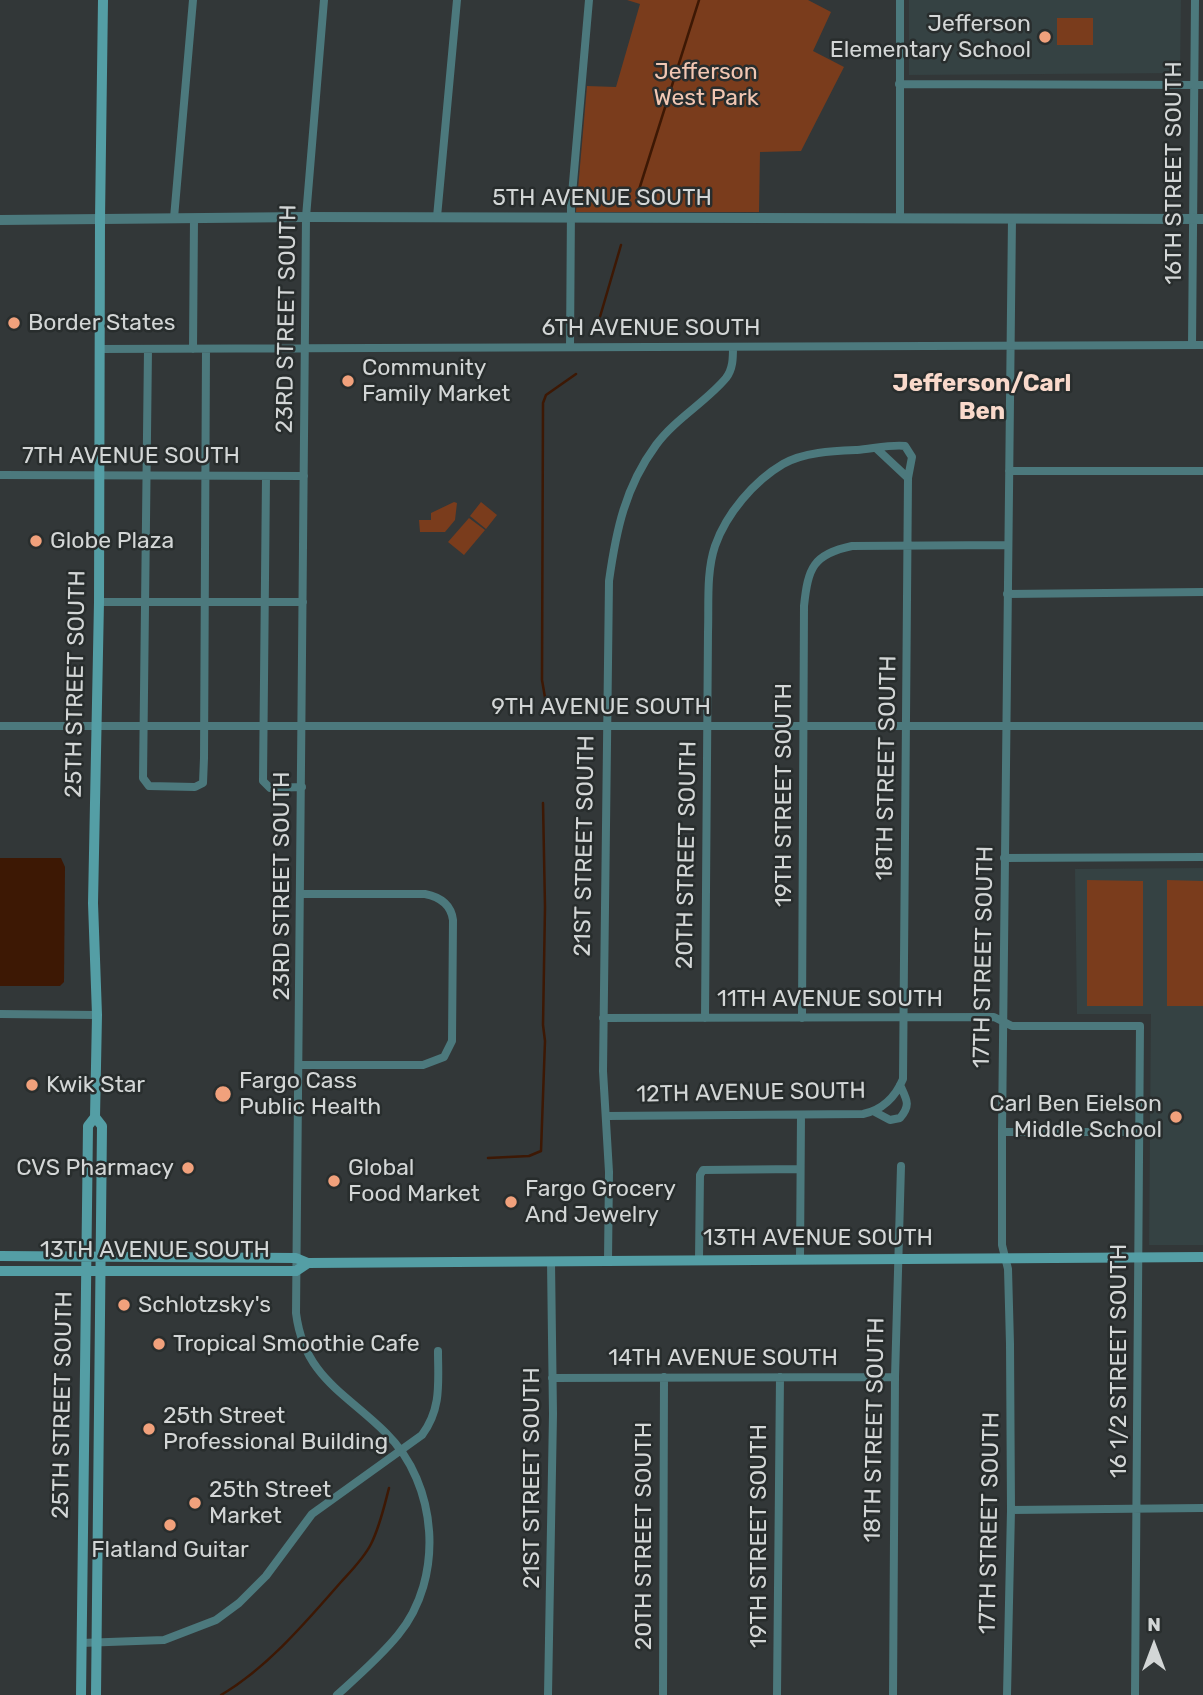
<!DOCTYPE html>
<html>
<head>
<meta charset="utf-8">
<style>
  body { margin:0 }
  #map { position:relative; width:1203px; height:1695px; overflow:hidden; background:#323738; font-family:Rubik,sans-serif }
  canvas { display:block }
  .north { position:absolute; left:1119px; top:1611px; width:70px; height:70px; -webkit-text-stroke:5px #282d2d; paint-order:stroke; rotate:0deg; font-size:19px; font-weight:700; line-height:28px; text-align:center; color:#d3d6d6 }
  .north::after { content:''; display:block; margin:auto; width:24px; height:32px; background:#d3d6d6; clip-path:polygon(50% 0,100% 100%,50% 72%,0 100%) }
</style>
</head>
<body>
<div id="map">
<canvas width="1203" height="1695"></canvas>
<div class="north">N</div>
</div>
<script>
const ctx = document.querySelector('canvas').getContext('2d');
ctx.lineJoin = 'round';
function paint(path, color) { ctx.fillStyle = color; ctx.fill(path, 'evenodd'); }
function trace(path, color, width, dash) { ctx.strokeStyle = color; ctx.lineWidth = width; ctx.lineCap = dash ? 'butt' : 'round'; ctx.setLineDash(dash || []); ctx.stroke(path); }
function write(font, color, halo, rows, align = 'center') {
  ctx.font = font + ' Rubik,sans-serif'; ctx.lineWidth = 5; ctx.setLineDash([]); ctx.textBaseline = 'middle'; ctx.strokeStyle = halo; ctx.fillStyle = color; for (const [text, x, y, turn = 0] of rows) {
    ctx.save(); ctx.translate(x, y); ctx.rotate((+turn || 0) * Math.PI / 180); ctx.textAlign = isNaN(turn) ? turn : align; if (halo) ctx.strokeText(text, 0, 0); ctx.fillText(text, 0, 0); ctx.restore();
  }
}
paint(new Path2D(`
  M909,0H1181L1180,73L909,75Z
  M1203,868V1245H1149L1151,1014H1077L1075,869Z`), '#354243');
paint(new Path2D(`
  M627,0H808L831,12L813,51L844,67L801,151L760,152L759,212H576L587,86L616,87L640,4Z
  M1057,18H1093V45H1057Z
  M454,502L457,503L455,520L445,532H420L419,520H431V513Z
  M481,502L497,515L486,529L470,516Z
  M469,518L485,530L464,555L448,542Z
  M1087,880L1143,881V1006H1087Z
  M1167,880L1203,881V1006H1167Z`), '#7a3c1c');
paint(new Path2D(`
  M0,858H61L65,867L64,982L60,986H0Z`), '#3d1804');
trace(new Path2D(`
  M637,196L699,0
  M597,327L621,245
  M547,709L542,680L543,403L546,395L576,374
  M488,1158L529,1156L541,1151L545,1041L543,1025L545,907L543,803
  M221,1695C267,1668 306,1622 341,1582C352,1570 364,1558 371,1544C380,1526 384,1507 389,1488`), '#3d1804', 2.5);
trace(new Path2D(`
  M324,0L306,217L296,1313C304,1377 346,1393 386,1433C438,1484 445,1578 398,1635C380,1657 358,1676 337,1695
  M900,0V218
  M899,84L1203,85
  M437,217L457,0
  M174,218L193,0
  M1192,345L1195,0
  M570,347L571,206L589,0
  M99,349L1203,345
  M148,349L143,778L149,786L195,787L203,783L204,758L206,349
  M193,349L194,218
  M1009,471H1203
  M0,475L304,476
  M266,477L263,781L270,788L302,787
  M1007,594L1203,592
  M99,602H303
  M0,726H1203
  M1004,858L1203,857
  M0,1014L97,1015
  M603,1018L994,1017L1012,1026H1140L1135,1695
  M705,1018L708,632C709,604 706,573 715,546C726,514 754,481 783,464C804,452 833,451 857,450C871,449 893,444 905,446L912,457L908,478
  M802,1018L804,606C808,568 813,554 852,546L1007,545
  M299,1065H423L444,1057L452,1041L453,920C451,904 440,897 425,894H301
  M875,1112L890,1120L900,1118C911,1105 907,1100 900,1085
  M607,1116L863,1114C882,1110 895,1098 903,1079L908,478L877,449
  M1002,1132H1139
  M800,1258L801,1115
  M699,1259L700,1175L703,1170L800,1169
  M608,1260L609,1172L603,1071L609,581C616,531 625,487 656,445C675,419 706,402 726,378C733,369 733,358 733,347
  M552,1378L895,1377
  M1011,1510L1203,1508
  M81,1643L164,1640L216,1620L239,1603L266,1576L312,1514L422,1435C442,1408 438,1382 438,1351
  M548,1695L553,1414L551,1262
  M663,1695L664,1377
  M777,1695L780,1377
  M893,1695L895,1377L901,1166
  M1007,1695L1011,1510L1010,1344L1008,1269L1002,1245V1132L1012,218`), '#4c797d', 8);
trace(new Path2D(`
  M0,220L306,217L1203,219`), '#4c797d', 10);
trace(new Path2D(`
  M0,1256L296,1258L308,1263L1203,1257
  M0,1271H296L308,1263
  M81,1695L88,1126L95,1117
  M96,1695L102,1126L95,1117L97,1015L93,903L99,602L100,219L103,0`), '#549ea5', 10);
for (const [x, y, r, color] of [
  [1045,37,7,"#f1a17c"],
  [14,323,7,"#f1a17c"],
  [348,381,7,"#f1a17c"],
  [36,541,7,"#f1a17c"],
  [32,1085,7,"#f1a17c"],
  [223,1094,9,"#f1a17c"],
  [1176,1117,7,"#f1a17c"],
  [188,1168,7,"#f1a17c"],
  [334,1181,7,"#f1a17c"],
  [511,1202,7,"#f1a17c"],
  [124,1305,7,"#f1a17c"],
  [159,1344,7,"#f1a17c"],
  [149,1429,7,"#f1a17c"],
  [195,1503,7,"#f1a17c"],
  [170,1525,7,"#f1a17c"]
]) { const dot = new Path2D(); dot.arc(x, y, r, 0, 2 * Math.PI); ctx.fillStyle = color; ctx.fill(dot); trace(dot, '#282d2d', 2.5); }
write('23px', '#d3d6d6', '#282d2d', [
  ["Jefferson",1031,24,"right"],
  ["Elementary School",1031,50,"right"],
  ["Border States",28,323],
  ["Community",362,368],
  ["Family Market",362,394],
  ["Globe Plaza",50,541],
  ["Fargo Cass",239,1081],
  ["Public Health",239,1107],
  ["Kwik Star",46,1085],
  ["Carl Ben Eielson",1162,1104,"right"],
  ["Middle School",1162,1130,"right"],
  ["CVS Pharmacy",174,1168,"right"],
  ["Global",348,1168],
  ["Food Market",348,1194],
  ["Fargo Grocery",525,1189],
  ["And Jewelry",525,1215],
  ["Schlotzsky's",138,1305],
  ["Tropical Smoothie Cafe",173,1344],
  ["25th Street",163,1416],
  ["Professional Building",163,1442],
  ["25th Street",209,1490],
  ["Market",209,1516],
  ["Flatland Guitar",170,1550,"center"]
], 'left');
write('23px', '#f2c7b3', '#282d2d', [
  ["Jefferson",706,72],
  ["West Park",706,98]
]);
write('23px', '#d3d6d6', '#282d2d', [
  ["16TH STREET SOUTH",1174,173,-90],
  ["5TH AVENUE SOUTH",602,198],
  ["23RD STREET SOUTH",287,319,-89],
  ["6TH AVENUE SOUTH",651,328],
  ["7TH AVENUE SOUTH",131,456],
  ["25TH STREET SOUTH",76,684,-89],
  ["9TH AVENUE SOUTH",601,707],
  ["18TH STREET SOUTH",887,768,-89],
  ["19TH STREET SOUTH",784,795,-90],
  ["21ST STREET SOUTH",585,846,-89],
  ["20TH STREET SOUTH",687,855,-89],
  ["23RD STREET SOUTH",282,886,-90],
  ["17TH STREET SOUTH",984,957,-89],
  ["11TH AVENUE SOUTH",830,999],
  ["12TH AVENUE SOUTH",751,1093,-1],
  ["13TH AVENUE SOUTH",818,1238],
  ["13TH AVENUE SOUTH",155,1250],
  ["14TH AVENUE SOUTH",723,1358],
  ["16 1/2 STREET SOUTH",1119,1361,-90],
  ["25TH STREET SOUTH",63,1405,-89],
  ["18TH STREET SOUTH",875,1430,-89],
  ["21ST STREET SOUTH",532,1478,-90],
  ["17TH STREET SOUTH",990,1523,-89],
  ["20TH STREET SOUTH",644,1536,-90],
  ["19TH STREET SOUTH",759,1536,-90]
]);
write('bold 24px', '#f9d9cb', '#282d2d', [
  ["Jefferson/Carl",982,384],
  ["Ben",982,412]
]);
</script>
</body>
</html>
